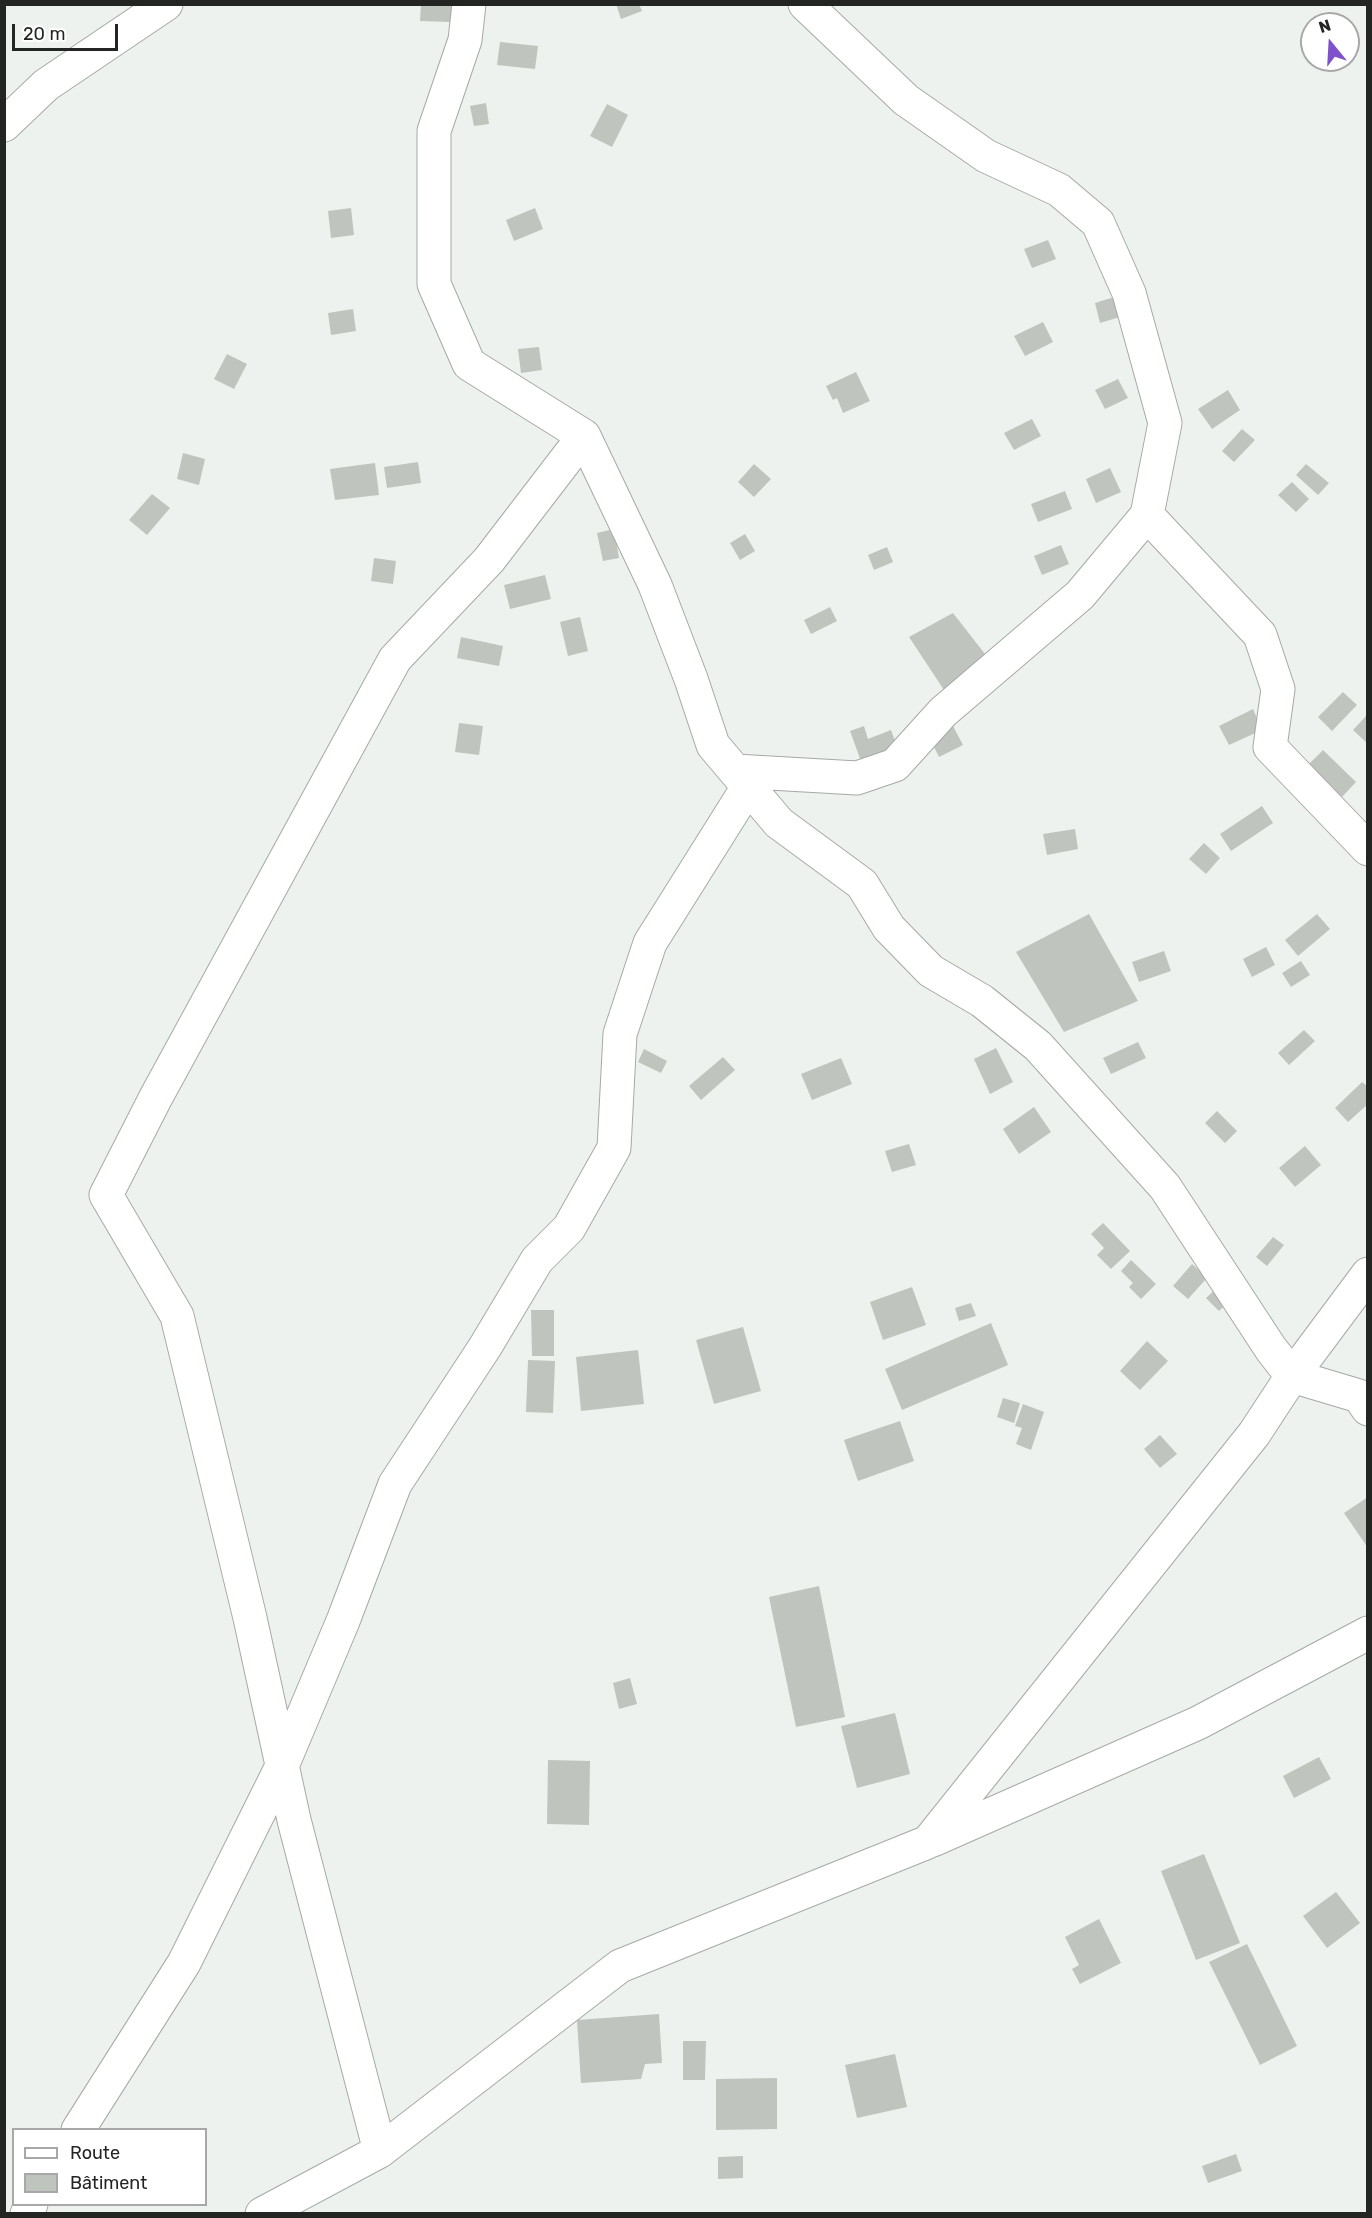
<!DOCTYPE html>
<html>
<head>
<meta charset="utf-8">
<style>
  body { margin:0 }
  #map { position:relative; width:1372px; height:2218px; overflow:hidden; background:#eef2ee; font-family:Rubik,sans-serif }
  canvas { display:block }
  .frame { position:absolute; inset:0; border:6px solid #232523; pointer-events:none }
  .legend { position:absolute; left:12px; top:2128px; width:195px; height:78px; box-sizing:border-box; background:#fff; border:2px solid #a7a8a7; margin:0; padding:8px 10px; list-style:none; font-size:18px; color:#232523 }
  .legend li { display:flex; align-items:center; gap:12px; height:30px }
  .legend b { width:30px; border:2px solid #a7a8a7 }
  .north { position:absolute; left:1300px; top:12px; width:60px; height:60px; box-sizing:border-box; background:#fff; border:2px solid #a7a8a7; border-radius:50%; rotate:342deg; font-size:16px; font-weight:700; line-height:24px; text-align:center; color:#232523 }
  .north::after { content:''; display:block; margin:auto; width:21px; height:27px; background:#7f51ca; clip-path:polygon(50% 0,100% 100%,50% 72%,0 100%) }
  .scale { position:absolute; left:12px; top:24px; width:106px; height:27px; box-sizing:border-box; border:3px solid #232523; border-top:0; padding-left:8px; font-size:18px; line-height:21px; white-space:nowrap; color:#232523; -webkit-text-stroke:4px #fff; paint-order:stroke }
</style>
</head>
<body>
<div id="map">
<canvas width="1372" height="2218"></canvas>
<div class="frame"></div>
<ul class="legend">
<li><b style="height:8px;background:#fff"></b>Route</li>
<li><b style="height:16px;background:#bfc4bf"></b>Bâtiment</li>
</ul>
<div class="north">N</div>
<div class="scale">20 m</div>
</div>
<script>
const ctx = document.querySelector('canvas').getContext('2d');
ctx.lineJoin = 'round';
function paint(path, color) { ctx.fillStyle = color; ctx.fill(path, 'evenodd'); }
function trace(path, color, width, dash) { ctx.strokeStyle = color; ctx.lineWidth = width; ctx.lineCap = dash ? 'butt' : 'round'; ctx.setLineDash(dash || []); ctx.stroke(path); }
paint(new Path2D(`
  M421,4H452L450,22L420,21Z
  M616,4H639L642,11L621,19Z
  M500,42L538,46L535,69L497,65Z
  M486,103L489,124L474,126L470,106Z
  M607,104L628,115L612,147L590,136Z
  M351,208L354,235L331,238L328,211Z
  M535,208L543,229L514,241L506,220Z
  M1048,240L1056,259L1032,268L1024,249Z
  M1114,297L1120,317L1100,323L1095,303Z
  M353,309L356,331L331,335L328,313Z
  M1043,322L1053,342L1025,356L1014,336Z
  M539,347L542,370L521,373L518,349Z
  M227,354L247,364L234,389L214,379Z
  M856,372L870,401L843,413L837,398L833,400L826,386Z
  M1118,379L1128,398L1105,409L1095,390Z
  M1228,390L1240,410L1212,429L1198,409Z
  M1032,419L1041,436L1014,450L1004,433Z
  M1242,429L1255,440L1234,462L1222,451Z
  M183,453L205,459L199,485L177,479Z
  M418,462L421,483L387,488L384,467Z
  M375,463L379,495L335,500L330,469Z
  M754,464L771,479L754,497L738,482Z
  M1306,464L1329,483L1318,495L1296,475Z
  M1110,468L1121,492L1096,503L1086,479Z
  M1292,482L1309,499L1296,512L1278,495Z
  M1065,491L1072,509L1038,522L1031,504Z
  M152,494L170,508L147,535L129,520Z
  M614,529L619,558L603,561L597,533Z
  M745,534L755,551L740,560L730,543Z
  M1061,545L1069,564L1042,575L1034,556Z
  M887,547L893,562L874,570L868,555Z
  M374,558L396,561L393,584L371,581Z
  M545,575L551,599L510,609L504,585Z
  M830,607L837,621L811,634L804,620Z
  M953,613L992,663L946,693L909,637Z
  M580,617L588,651L568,656L560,622Z
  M461,637L503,646L499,666L457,658Z
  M1343,692L1357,705L1332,731L1318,717Z
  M1253,709L1262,730L1229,745L1219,726Z
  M1366,716L1368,717V744L1353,730Z
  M459,723L483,726L479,755L455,752Z
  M864,726L868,739L891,730L899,752L862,764L850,731Z
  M953,726L963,745L939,757L930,739Z
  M1323,750L1356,782L1342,797L1309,764Z
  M1262,806L1273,823L1231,851L1220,834Z
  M1075,829L1078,849L1047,855L1043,834Z
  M1204,843L1220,858L1206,874L1189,859Z
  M1089,914L1138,1001L1064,1032L1016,952Z
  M1317,914L1330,929L1298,956L1285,940Z
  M1266,947L1275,965L1252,977L1243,959Z
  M1164,951L1171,971L1139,982L1132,962Z
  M1301,961L1310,975L1291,987L1282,973Z
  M1304,1030L1315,1041L1289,1065L1278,1053Z
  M1138,1042L1146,1058L1111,1074L1103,1058Z
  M996,1048L1013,1082L990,1094L974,1059Z
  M644,1049L667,1061L661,1073L638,1062Z
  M723,1057L735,1070L701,1100L689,1086Z
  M841,1058L852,1084L812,1100L801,1074Z
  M1362,1082L1368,1087V1104L1348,1122L1335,1108Z
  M1034,1107L1051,1132L1019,1154L1003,1129Z
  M1217,1111L1237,1131L1225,1143L1205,1123Z
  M909,1144L916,1165L892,1172L885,1151Z
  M1305,1146L1321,1165L1295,1187L1279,1168Z
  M1103,1223L1130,1251L1111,1269L1097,1255L1104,1248L1091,1234Z
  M1273,1237L1284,1245L1267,1266L1256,1257Z
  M1131,1260L1156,1284L1141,1299L1129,1287L1133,1283L1121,1271Z
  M1192,1264L1207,1278L1188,1299L1173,1286Z
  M1222,1283L1235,1296L1219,1311L1206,1298Z
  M912,1287L926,1325L883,1340L870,1302Z
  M971,1303L976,1316L959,1321L955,1308Z
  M531,1310H554V1356H532Z
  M991,1323L1008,1365L902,1410L885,1369Z
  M743,1327L761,1391L714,1404L696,1340Z
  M1147,1341L1168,1361L1140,1390L1120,1371Z
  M638,1350L644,1404L581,1411L576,1357Z
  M528,1360L555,1361L553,1413L526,1412Z
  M1003,1398L1020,1403L1014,1423L997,1417Z
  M1023,1404L1044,1412L1031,1450L1016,1444L1022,1428L1015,1426Z
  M900,1421L914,1461L858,1481L844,1440Z
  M1160,1435L1177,1454L1160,1468L1144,1449Z
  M1368,1497V1548L1344,1513Z
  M819,1586L845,1717L796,1727L769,1597Z
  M630,1678L637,1704L619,1709L613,1683Z
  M895,1713L910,1774L857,1788L841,1726Z
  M1319,1757L1331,1779L1294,1798L1283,1776Z
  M548,1760L590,1761L589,1825L547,1824Z
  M1204,1854L1240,1943L1196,1960L1161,1871Z
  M1336,1892L1360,1923L1327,1948L1303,1916Z
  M1099,1919L1121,1963L1080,1984L1072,1969L1079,1965L1065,1937Z
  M1247,1944L1297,2046L1260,2065L1209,1962Z
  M659,2014L662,2063L645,2064L641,2079L581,2083L577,2020Z
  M683,2041H706L705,2080H683Z
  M895,2054L907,2107L857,2118L845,2065Z
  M777,2078V2129L716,2130V2079Z
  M1236,2154L1242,2171L1208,2183L1202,2166Z
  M743,2156V2178L718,2179V2157Z`), '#bfc4bf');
const minor = new Path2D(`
  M469,4L465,40L434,131V284L469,364L584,436L655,585L691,679L713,745L779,823L862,884L889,928L931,971L982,1001L1038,1046L1165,1187L1271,1349L1292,1376L1359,1396L1368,1409
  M4,125L46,85L166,4
  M1147,515L1260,635L1278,689L1270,747L1368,849
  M735,771L857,778L895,765L943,712L1080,595L1147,515L1165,423L1129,293L1098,223L1059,190L986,156L906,100L805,4
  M933,1840L1198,1723L1368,1633
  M78,2130L184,1963L282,1766L343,1621L395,1484L485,1347L537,1260L569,1228L614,1148L620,1034L650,943L748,787
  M380,2151L294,1820L250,1618L177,1316L106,1195L156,1097L395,659L489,560L584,436
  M27,2214L31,2204
  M262,2214L380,2151L620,1966L928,1842L1254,1434L1292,1376L1368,1274`);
trace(minor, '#a5aaa5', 35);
trace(minor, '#fff', 33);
</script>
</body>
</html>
